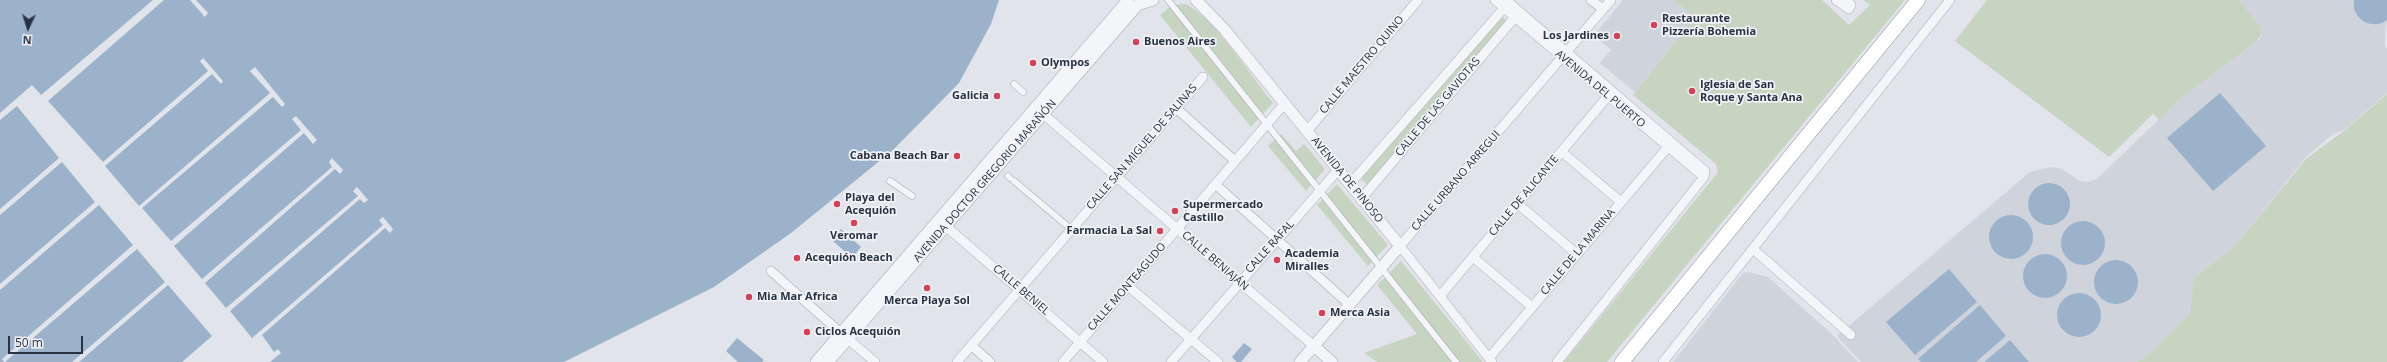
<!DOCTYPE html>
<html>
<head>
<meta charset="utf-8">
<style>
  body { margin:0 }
  #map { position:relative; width:2387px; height:362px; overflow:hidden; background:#e1e4ea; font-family:"Open Sans",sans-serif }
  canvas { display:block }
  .north { position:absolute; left:8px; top:8px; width:40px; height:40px; -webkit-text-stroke:3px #f0f3f7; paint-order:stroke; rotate:184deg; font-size:11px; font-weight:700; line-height:16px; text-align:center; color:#293242 }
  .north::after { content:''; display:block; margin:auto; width:14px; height:18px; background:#293242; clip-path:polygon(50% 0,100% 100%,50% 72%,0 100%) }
  .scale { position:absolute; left:8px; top:336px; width:75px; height:18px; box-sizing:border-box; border:2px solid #293242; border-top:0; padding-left:5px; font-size:12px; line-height:14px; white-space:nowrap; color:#293242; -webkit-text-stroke:3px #f0f3f7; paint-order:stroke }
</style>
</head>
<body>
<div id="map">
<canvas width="2387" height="362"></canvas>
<div class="north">N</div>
<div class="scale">50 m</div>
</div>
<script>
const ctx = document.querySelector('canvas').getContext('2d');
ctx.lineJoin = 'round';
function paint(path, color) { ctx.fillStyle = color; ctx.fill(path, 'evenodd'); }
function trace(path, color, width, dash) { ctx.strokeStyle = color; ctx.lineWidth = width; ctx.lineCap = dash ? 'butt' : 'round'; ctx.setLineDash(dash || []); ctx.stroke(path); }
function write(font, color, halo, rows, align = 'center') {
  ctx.font = font + ' "Open Sans",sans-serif'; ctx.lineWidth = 3.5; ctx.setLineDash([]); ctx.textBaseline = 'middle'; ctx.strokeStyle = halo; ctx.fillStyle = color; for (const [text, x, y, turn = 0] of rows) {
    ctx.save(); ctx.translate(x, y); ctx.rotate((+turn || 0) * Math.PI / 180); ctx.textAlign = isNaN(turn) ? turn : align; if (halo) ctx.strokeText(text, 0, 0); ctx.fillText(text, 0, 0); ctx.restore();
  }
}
paint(new Path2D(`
  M1623,0H1673L1695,17L1635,92L1600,63L1611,50L1594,35Z
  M2239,0H2354V4L2385,22L2387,20L2385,32V46L2387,49V93L2344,130L2333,134L2307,156L2232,249L2194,277L2190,313L2148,355L2136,362H2029L2010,340L1984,362H1976L2006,336L1918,359L1921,362H1861L1837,336L2030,172L2052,167L2062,169L2080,181L2088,182L2097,179L2178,101L2260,39L2262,33L2260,26ZM2037,186L2069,196V210L2060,222L2027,205L2032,191ZM2031,229V244L2008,259L2000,256L1990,245L1989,238ZM2105,243L2103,250L2094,262L2079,265ZM2048,255L2060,261L2066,274L2063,287L2052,296L2024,268L2034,257ZM2114,260L2121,261L2133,268L2137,274V288L2134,294L2123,303L2098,293L2095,287L2097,273L2107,263Z
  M1749,272L1768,277L1834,336L1858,362H1673L1743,273Z`), '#ced3dc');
paint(new Path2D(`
  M1673,0H1822L1849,25L1870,5L1863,0H1905L1607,362H1564L1718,172L1716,164L1633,95L1695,17Z
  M1987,0H2239L2260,26L2262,33L2257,41L2178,101L2159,120L2153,114L2109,157L1955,41Z
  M1186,4C1215,19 1251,76 1273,103L1251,127L1160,15L1172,5Z
  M1500,15L1508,22L1368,186L1361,178Z
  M2387,94V362H2136L2148,355L2190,313L2194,277L2232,249L2307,158L2345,130Z
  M1281,134L1296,151L1304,144L1325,169L1306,191L1268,146Z
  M1337,184L1388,245L1368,266L1317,205Z
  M1401,261L1483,362H1377L1364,353L1417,334L1377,285Z`), '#c6d4c1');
paint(new Path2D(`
  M0,0H153L41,95L32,85L0,113Z
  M164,0H190L205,17L208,13L196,0H999L991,24L959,83L893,150L791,233L714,287L564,362H270L281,353L278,349L274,352L262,335L385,228L390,233L393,229L383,217L379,220L383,225L252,338L230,311L360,199L364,203L368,200L357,187L353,191L358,196L226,308L205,283L335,169L340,174L343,170L332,158L329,162L332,167L202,279L174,246L304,133L313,144L317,140L296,116L292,119L301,130L171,241L142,208L273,97L282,107L285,104L255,67L250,71L270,93L139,206L105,166L212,74L221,84L223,81L203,58L200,61L208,71L103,162L48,101Z
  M2354,0H2387V20C2372,31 2351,19 2354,0Z
  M2220,93L2266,146L2213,191L2167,138Z
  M17,106L59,158L0,209V120Z
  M62,162L95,202L0,284V215Z
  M2028 204a21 21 0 1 1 42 0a21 21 0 1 1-42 0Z
  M99,205L133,245L2,359L4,362H0V290Z
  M1989 237a22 22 0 1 1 44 0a22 22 0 1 1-44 0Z
  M2061 243a22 22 0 1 1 44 0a22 22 0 1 1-44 0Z
  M841,229L861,247L852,258L832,240Z
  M137,249L165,282L72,362H5Z
  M2023 276a22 22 0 1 1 44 0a22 22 0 1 1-44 0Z
  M2094 282a22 22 0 1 1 44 0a22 22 0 1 1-44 0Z
  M1949,269L1977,302L1915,355L1886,322Z
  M168,285L212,336L182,362H79Z
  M2057 315a22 22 0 1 1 44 0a22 22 0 1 1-44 0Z
  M1980,305L2006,336L1976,362H1921L1918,359Z
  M737,338L764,360L762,362H738L726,351Z
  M2010,340L2029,362H1984Z
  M1244,343L1252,349L1241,362H1237L1232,357Z`), '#9bb2ca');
const pedestrian = new Path2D(`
  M1168,0L1456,362
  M1014,84L1023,92
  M1008,176L1010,178
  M890,181L912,196
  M1014,181L1071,229`);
const minor = new Path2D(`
  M1495,0L1704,177
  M1506,0L1705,171L1704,177L1557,362
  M1591,0L1603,9
  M1836,0L1849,9L1851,5L1846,0
  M1176,108L1235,161
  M1043,114L1314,346
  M1307,131L1418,0
  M1562,152L1621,202
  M1215,184L1350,305
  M1350,184L1504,8
  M1362,198L1515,17
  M1518,204L1577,254
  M941,222L1103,362
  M1753,249L1851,335
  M1473,257L1532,307
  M771,271L841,333
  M1128,286L1218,362
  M1440,296L1608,96
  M848,339L875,362
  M971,345L990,362
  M1489,358L1668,147
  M957,362L1203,77
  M1063,362L1285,103
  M1171,362L1339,169
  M1492,362L1400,246L1611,0
  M1663,362L1950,0`);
const tertiary = new Path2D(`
  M1196,0L1225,30L1400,246L1300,362
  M1137,5L1153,0
  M1314,346L1332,362
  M816,362L1128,0
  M828,362L1142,0`);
const trunk = new Path2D(`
  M1622,362L1918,0`);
trace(pedestrian, '#a6abb4', 7);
trace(minor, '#a6abb4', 10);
trace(tertiary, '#a6abb4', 12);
trace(trunk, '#8891a1', 15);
trace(pedestrian, '#f3f5f8', 6);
trace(minor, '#f3f5f8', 9);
trace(tertiary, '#f3f5f8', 11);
trace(trunk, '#fff', 14);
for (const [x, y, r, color] of [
  [1654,25,4,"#d14359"],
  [1617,36,4,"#d14359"],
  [1136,42,4,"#d14359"],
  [1033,63,4,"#d14359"],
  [1692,91,4,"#d14359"],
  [997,96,4,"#d14359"],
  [957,156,4,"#d14359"],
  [837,204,4,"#d14359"],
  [1175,211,4,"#d14359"],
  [854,223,4,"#d14359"],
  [1160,231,4,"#d14359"],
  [797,258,4,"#d14359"],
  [1277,260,4,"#d14359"],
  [927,288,4,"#d14359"],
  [749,297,4,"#d14359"],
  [1322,313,4,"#d14359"],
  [807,332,4,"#d14359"]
]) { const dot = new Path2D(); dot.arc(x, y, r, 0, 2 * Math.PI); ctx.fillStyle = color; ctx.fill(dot); trace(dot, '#f0f3f7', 1.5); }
write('bold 11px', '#293242', '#f0f3f7', [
  ["Restaurante",1662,19],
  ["Pizzería Bohemia",1662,32],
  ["Los Jardines",1609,36,"right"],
  ["Buenos Aires",1144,42],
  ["Olympos",1041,63],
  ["Iglesia de San",1700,85],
  ["Roque y Santa Ana",1700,98],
  ["Galicia",989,96,"right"],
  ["Cabana Beach Bar",949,156,"right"],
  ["Playa del",845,198],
  ["Acequión",845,211],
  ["Supermercado",1183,205],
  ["Castillo",1183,218],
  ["Farmacia La Sal",1152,231,"right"],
  ["Veromar",854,236,"center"],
  ["Academia",1285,254],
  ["Miralles",1285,267],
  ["Acequión Beach",805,258],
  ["Mia Mar Africa",757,297],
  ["Merca Playa Sol",927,301,"center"],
  ["Merca Asia",1330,313],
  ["Ciclos Acequión",815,332]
], 'left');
write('11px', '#293242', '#f0f3f7', [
  ["CALLE MAESTRO QUINO",1362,65,-50],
  ["AVENIDA DEL PUERTO",1600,89,40],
  ["CALLE DE LAS GAVIOTAS",1438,107,-50],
  ["CALLE SAN MIGUEL DE SALINAS",1142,147,-49],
  ["AVENIDA DE PINOSO",1347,180,51],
  ["AVENIDA DOCTOR GREGORIO MARAÑÓN",985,181,-49],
  ["CALLE URBANO ARREGUI",1456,181,-49],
  ["CALLE DE ALICANTE",1524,196,-50],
  ["CALLE RAFAL",1270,247,-48],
  ["CALLE DE LA MARINA",1578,252,-50],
  ["CALLE BENIAJÁN",1215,261,41],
  ["CALLE MONTEAGUDO",1127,287,-49],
  ["CALLE BENIEL",1021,290,41]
]);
</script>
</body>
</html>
